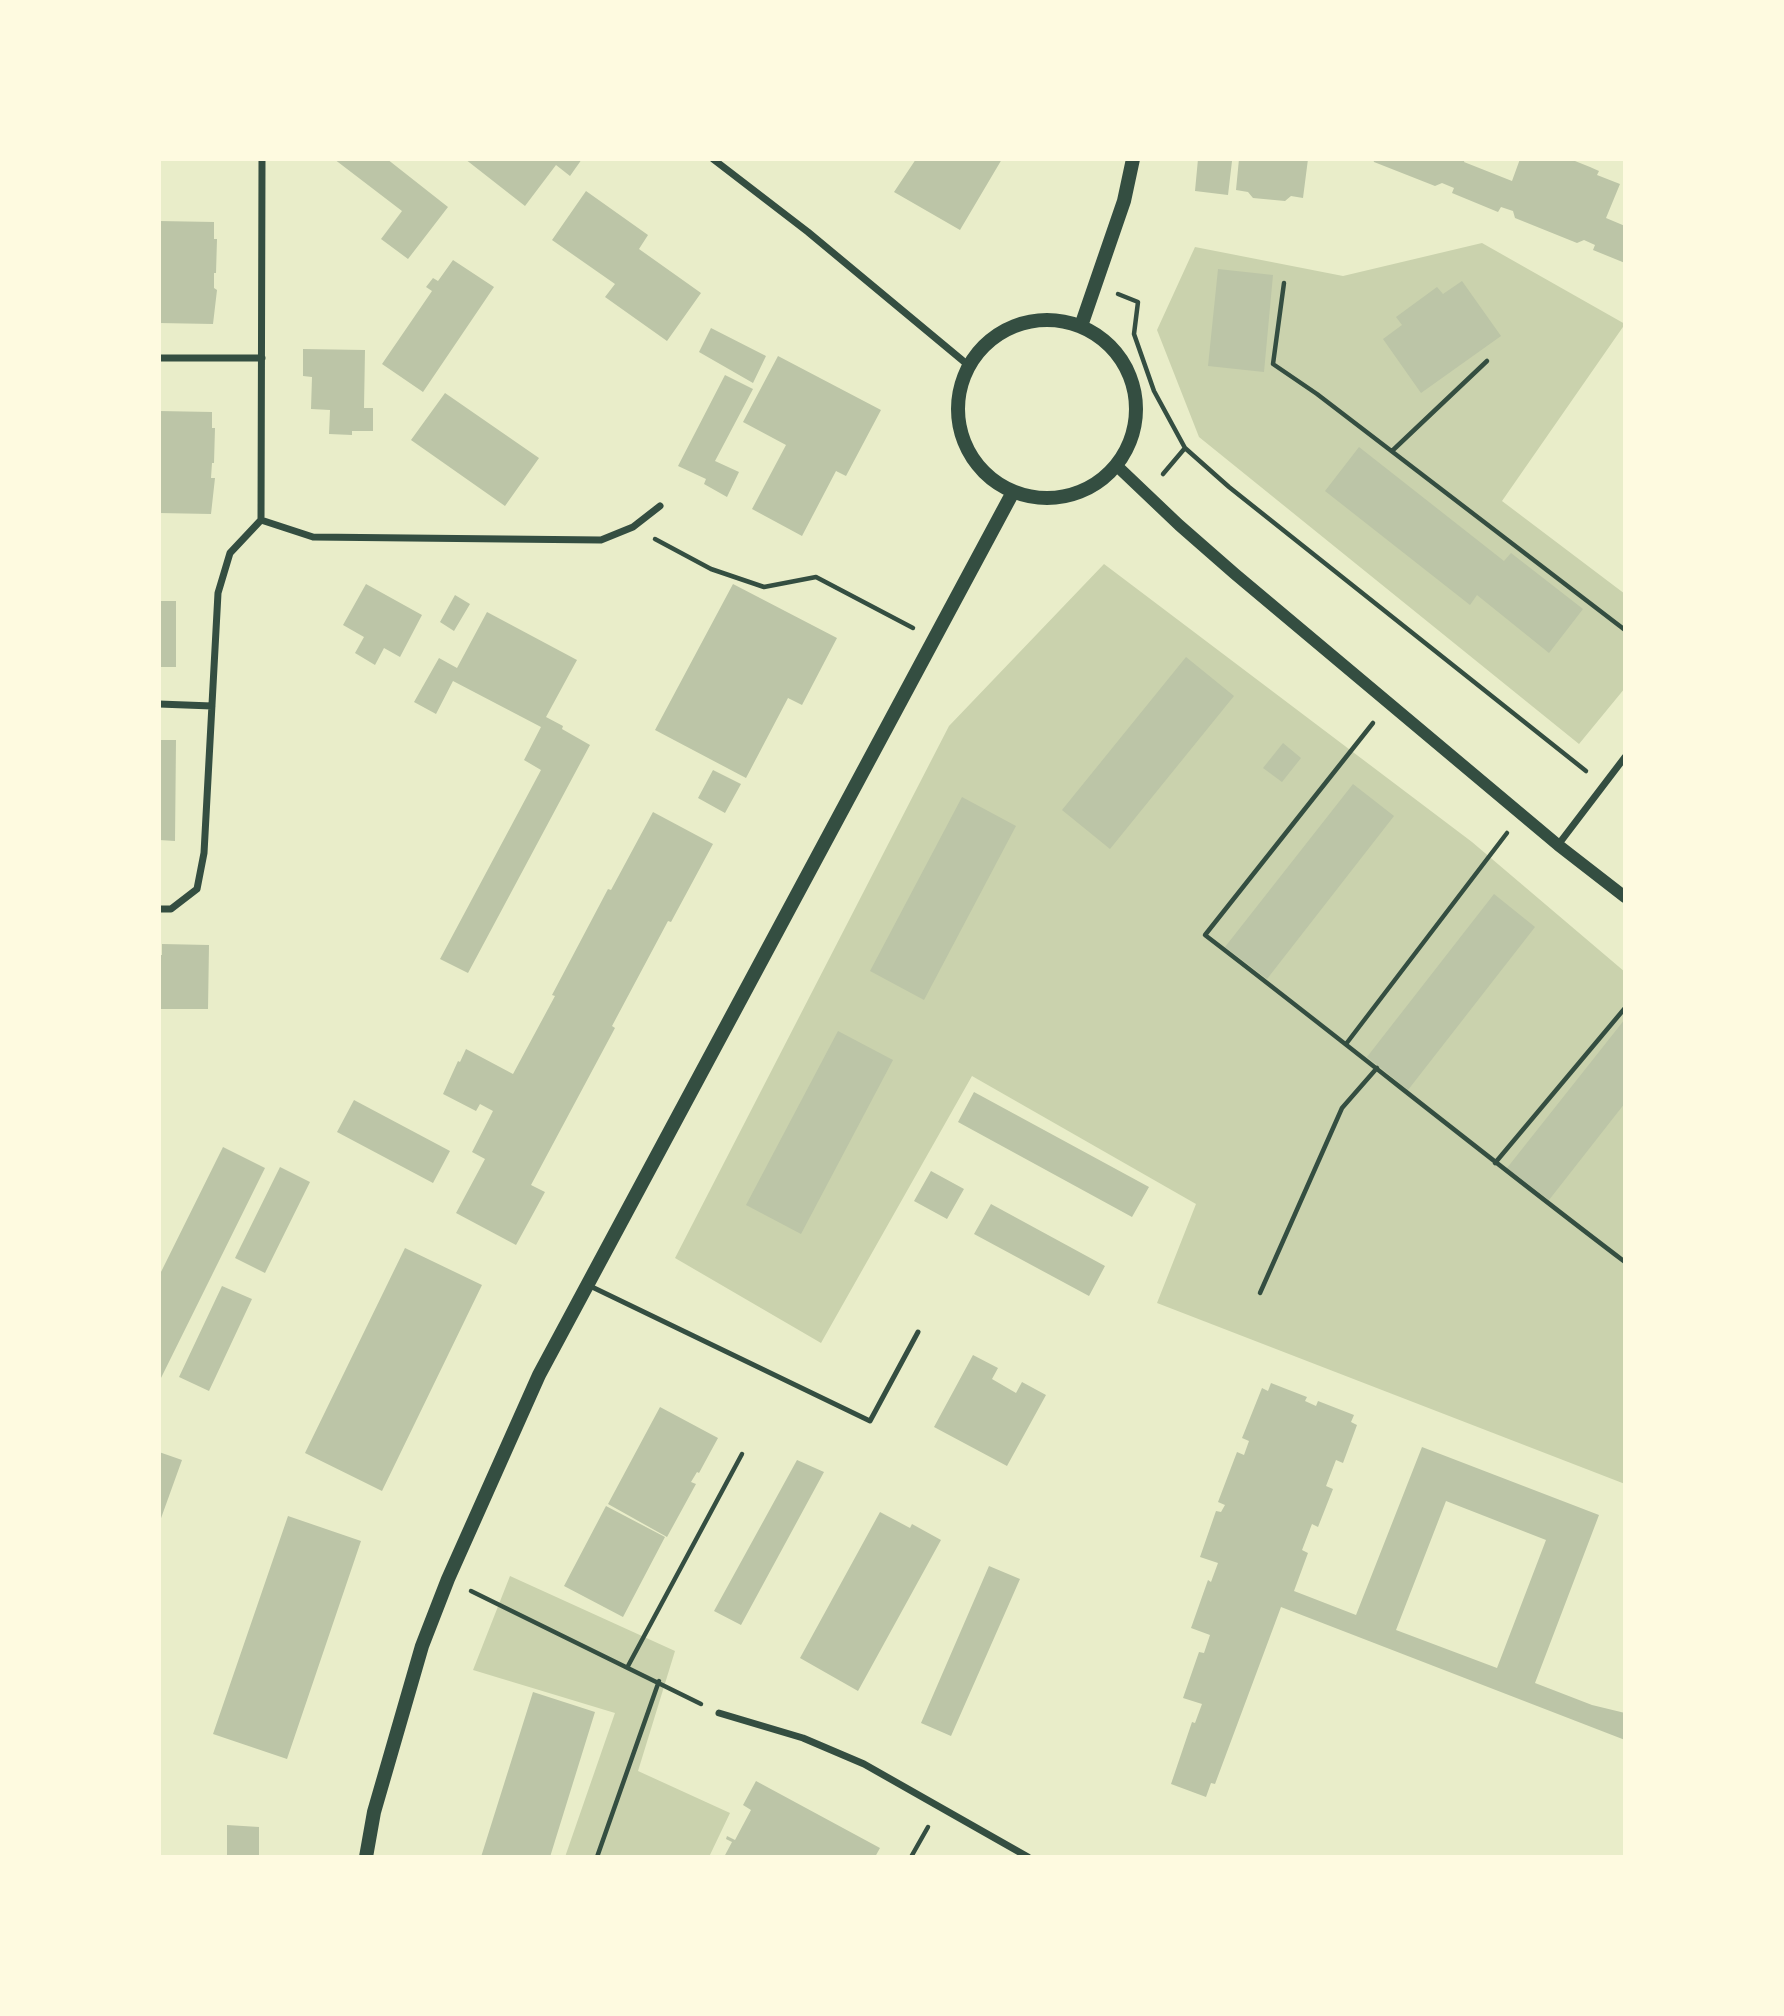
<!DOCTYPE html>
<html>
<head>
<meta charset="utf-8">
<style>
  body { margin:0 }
  #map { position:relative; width:1784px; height:2016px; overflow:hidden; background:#e9edc9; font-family:"PT Serif",serif }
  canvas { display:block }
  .frame { position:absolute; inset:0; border:161px solid #fefae0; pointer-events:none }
</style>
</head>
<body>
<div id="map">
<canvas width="1784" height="2016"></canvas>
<div class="frame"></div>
</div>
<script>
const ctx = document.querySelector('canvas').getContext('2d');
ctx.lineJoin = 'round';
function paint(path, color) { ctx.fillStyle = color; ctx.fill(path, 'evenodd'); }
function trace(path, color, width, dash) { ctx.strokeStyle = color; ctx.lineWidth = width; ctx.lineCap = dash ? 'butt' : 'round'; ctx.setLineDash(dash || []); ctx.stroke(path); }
paint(new Path2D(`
  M1482,243L1625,324L1502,501L1625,594V688L1579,744L1199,437L1157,330L1195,247L1343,276Z
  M1104,564L1472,842L1625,972V1484L1157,1303L1196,1204L972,1076L821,1343L675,1258L949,726Z
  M510,1576L675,1651L638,1771L730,1813L709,1857H565L615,1713L473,1670Z`), '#cad2ad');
paint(new Path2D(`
  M334,159H387L448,207L408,259L381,239L402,211Z
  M465,159H582L570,176L556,165L525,206Z
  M916,159H1002L960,230L894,192Z
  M1198,159L1232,161L1228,195L1195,191Z
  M1239,159H1308L1303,198L1291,196L1285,201L1253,198L1248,192L1236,190Z
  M1373,159H1465L1464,162L1512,181L1520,159H1570L1590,167L1599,171L1597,175L1620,184L1606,218L1625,226V263L1593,250L1595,245L1584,240L1577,243L1515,218L1513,211L1501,207L1498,212L1452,193L1454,188L1442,183L1435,186L1374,162Z
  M586,191L648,235L639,249L701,293L667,341L605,297L615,284L552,240Z
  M159,221L214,222V239H217L216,273H214V288L217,290L213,324L159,323Z
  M453,260L494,287L423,392L382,364L432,291L426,287L433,278L438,281Z
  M1218,269L1273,275L1264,372L1208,366Z
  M1462,281L1501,336L1421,393L1383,339L1402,325L1396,317L1437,287L1443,294Z
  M711,328L766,356L753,383L699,352Z
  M303,349L365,350L364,408H373V431H352V435L329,434L330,410L311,409L312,377L303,376Z
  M778,356L881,410L846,476L836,471L802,536L752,509L786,445L743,422Z
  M725,375L753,389L715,461L739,472L727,497L704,484L706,479L678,466Z
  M445,393L539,458L505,506L411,440Z
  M159,411L212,412V428H215L214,463H212L211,478H215L211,514L159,513Z
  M1359,447L1504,561L1511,553L1583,609L1549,653L1477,595L1470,605L1325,491Z
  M366,584L422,615L400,657L384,648L375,665L355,653L364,637L343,625Z
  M733,584L837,638L802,705L788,698L746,778L655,730Z
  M455,595L470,604L454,631L440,622Z
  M159,601H176V667H159Z
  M487,612L577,660L546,717L563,726L562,729L590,745L468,973L440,959L541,770L524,760L541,727L453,681L436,714L414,702L439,658L457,668Z
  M1186,657L1234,696L1110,849L1062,810Z
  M159,740H176L175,841L159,840Z
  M1283,743L1301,758L1282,782L1263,768Z
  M713,770L741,784L725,813L698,798Z
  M1353,784L1394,816L1267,979L1225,947Z
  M962,797L1016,826L924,1000L870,971Z
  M653,812L713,844L671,922L668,921L612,1026L615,1028L531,1185L545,1192L516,1245L456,1213L485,1159L472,1152L493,1111L480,1104L476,1111L443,1094L458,1061L460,1062L466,1049L513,1074L555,996L552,995L608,889L611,890Z
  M1494,894L1535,927L1408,1090L1367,1057Z
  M162,944L209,945L208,1009H161L159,955H162Z
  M1625,1019V1103L1549,1200L1507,1168Z
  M838,1031L893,1060L801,1234L746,1205Z
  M974,1092L1149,1187L1132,1217L958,1122Z
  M354,1100L450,1151L433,1183L337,1132Z
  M223,1147L265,1168L159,1382V1276Z
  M280,1167L310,1182L265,1273L235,1258Z
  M931,1171L964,1189L947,1219L914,1201Z
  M991,1204L1105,1266L1089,1296L974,1234Z
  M405,1248L482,1285L382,1491L305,1453Z
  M222,1286L252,1299L209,1391L179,1377Z
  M973,1355L998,1368L992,1379L1016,1393L1022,1382L1046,1395L1007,1466L934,1427Z
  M1271,1383L1307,1397L1305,1401L1316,1406L1318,1401L1354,1415L1351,1422L1357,1425L1343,1463L1336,1460L1326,1486L1333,1489L1318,1527L1312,1524L1302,1550L1308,1553L1294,1591L1356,1615L1422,1447L1599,1515L1535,1683L1592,1705L1625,1713V1740L1281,1607L1215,1784L1211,1783L1206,1797L1171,1784L1192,1722L1195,1723L1202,1704L1183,1698L1199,1652L1204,1653L1210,1635L1191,1628L1208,1580L1211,1582L1218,1563L1200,1557L1216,1511L1221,1512L1225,1505L1218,1502L1237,1452L1244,1455L1249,1441L1242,1438L1262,1388L1268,1391ZM1446,1501L1546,1540L1497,1668L1396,1630Z
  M660,1407L718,1438L699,1473L697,1472L691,1482L696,1484L667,1537L608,1504Z
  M159,1452L182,1460L160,1521H159Z
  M797,1460L824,1472L741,1625L714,1611Z
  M606,1506L665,1537L623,1617L564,1586Z
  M880,1512L910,1528L912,1524L941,1540L858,1691L800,1658Z
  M288,1516L361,1541L287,1759L213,1734Z
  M989,1566L1020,1579L951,1736L921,1723Z
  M533,1692L595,1712L550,1857H481Z
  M756,1781L880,1848L875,1857H724L732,1842L726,1839L727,1836L735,1840L751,1810L743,1805Z
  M227,1825L259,1827V1857H227Z`), '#bcc5a7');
trace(new Path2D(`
  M1284,283L1273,364L1317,394L1625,630
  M1118,294L1138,302L1134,334L1154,391L1185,448L1229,487L1586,771
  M1392,451L1487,361
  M1163,474L1185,448
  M655,539L711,569L764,587L816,577L913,628
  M1373,723L1205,935C1346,1043 1484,1155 1625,1262
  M1346,1044L1507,833
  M1495,1163L1625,1008
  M1260,1293L1342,1108L1377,1068
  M471,1591L701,1704
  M628,1666L742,1454
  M597,1857L659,1681
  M911,1857L928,1827`), '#344e41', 4.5);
trace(new Path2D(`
  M590,1286L870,1421L918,1332`), '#344e41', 5);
trace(new Path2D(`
  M713,159L808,232L968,365
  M159,358H262
  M261,520L313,537L601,540L633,527L660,506
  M159,704L212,706
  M1558,845L1625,757
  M159,909H171L197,889L204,853L218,593L230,553L261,520L262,159
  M719,1713L803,1738L864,1764L1028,1857`), '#344e41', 7);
trace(new Path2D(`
  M1117,466L1179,525L1235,574L1558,845L1625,897`), '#344e41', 12);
trace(new Path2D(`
  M958 409a89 89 0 1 1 178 0a89 89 0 1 1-178 0Z
  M1081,326L1124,201L1133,159
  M366,1857L374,1812L422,1646L448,1579L539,1375L1013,492`), '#344e41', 14);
</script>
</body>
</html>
